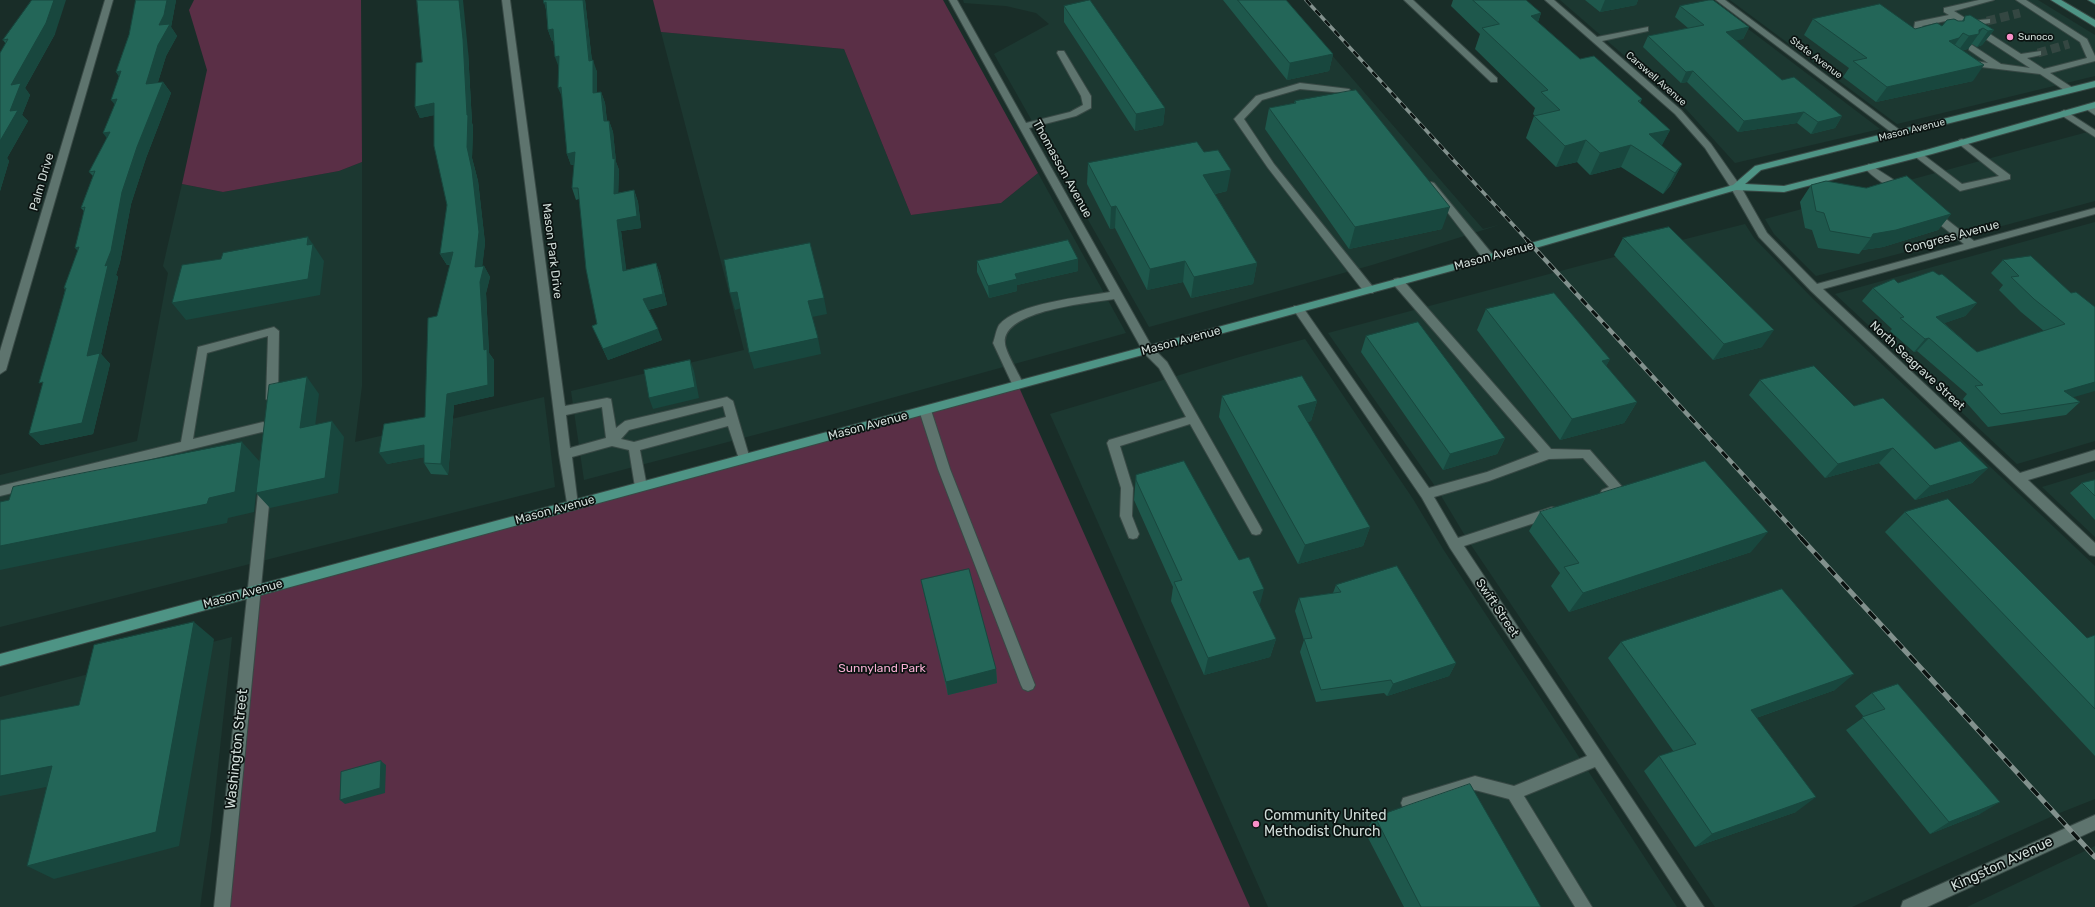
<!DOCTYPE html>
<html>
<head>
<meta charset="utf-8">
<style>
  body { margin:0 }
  canvas { display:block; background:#192d28 }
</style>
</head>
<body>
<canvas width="2095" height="907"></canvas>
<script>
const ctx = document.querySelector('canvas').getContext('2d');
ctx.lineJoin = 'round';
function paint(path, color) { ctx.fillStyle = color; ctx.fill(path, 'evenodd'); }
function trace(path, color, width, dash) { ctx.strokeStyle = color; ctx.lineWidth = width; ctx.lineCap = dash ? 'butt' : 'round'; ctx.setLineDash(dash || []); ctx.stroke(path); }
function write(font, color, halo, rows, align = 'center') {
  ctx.font = font + ' Rubik,sans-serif'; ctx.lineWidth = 3.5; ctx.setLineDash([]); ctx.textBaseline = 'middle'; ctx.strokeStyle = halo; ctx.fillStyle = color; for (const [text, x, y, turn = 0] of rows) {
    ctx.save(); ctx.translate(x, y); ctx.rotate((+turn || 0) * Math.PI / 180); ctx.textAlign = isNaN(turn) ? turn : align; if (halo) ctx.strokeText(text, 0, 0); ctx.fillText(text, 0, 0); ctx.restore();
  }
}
paint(new Path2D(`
  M963,0H1284L1483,229L1499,225L1372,265L1149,327L994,54L1049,24L1036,13L1006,6L964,3Z
  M1560,0H1710L1880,129L1735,163L1686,109Z
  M1730,0H2038L2095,35V76L1897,124Z
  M661,32L844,49L911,215L1001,203L1038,173L1126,333L830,415L584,480L571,391L744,350Z
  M2095,130V201L1816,276L1774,234L1765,219Z
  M362,162V386L355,442L544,397L555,487L0,627V475L137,441L168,273L163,266L182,184L223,192L339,171Z
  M2095,222V441L2017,464L1835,294Z
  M1745,224L1754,238L1813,299L2095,566V799L2057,814L1852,907H1715L1467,539L1437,489L1328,333L1583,265Z
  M1305,339L1413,499L1443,549L1677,907H1268L1050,414L1243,356Z
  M2095,471V537L2042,487Z
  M232,637L211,831L200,907H0V697Z
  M2095,846V907H1967L2087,850Z`), '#1c3831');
paint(new Path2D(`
  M194,0H361L362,162L339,171L223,192L182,184L207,70L189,10Z
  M653,0H943L1038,173L1001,203L911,215L844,49L661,32Z
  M1018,385L1250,907H221L253,591Z`), '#5a2f46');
trace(new Path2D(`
  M1987,21L2020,13
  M2038,53L2069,44`), '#344742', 9, [9, 4.5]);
const minor = new Path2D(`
  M105,0H113L6,370L0,374V351Z
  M502,0H510L565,406L607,398L611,399L616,428L625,421L727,397L733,401L750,459L748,462H740L728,426L640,450L647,487L645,490H637L635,487L629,450L612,446L572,457L578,505L576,509L572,510L568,509L559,454ZM723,406L726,417L634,442L621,439L629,430ZM602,407L606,438L570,448L566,415Z
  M949,0H957L1026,123L1070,112L1083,105L1081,96L1057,53L1058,51H1064L1091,96V108L1076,116L1029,128L1152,347L1167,362L1260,526L1262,530L1260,534L1256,535L1252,534L1190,424L1120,446L1133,488L1132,516L1139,534L1137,538L1133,539L1129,538L1120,516L1121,488L1107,443L1109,440L1186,417L1159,368L1144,353L1114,299C1091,303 1002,310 1005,343C1005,351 1020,376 1024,385L1018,389L1014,388L993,343C995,338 996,330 999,325C1017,303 1082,297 1110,292Z
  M1404,0H1413L1497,78V82H1491Z
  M1545,0H1554L1597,37L1648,27V31L1602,41L1681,110L1711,144L1741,187L1767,233L1817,284L1964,244L1928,215L1927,213L1928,211H1936L1974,241L2095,208V214L1823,289L2020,473L2095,450V460L2028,480L2095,543V556L2090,555L1811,291L1759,237L1731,188L1705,148L1675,114Z
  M1716,0H1725L1901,131V135H1895Z
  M1979,0H1994L1954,11L1970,21L1990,19V23L1976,25L2021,54L2041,51V55L2027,58L2044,69L2087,58L2080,42L2016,0H2026L2087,39L2095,56V61L2050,73L2073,88V92H2067L2040,74L1965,65V61L1968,60L1988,63L1969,50V46L1972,45L2001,64L2030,68L1955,19L1922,26L1935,37L1931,40L1914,28L1915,22L1949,15L1944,12V8Z
  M1300,83L1349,89L1362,103L1357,106L1354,105L1343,93L1300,89L1262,100L1244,119L1274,164L1373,287L1374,290L1373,293H1365L1268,168L1234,119L1256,96Z
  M2088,104L2095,108V115L2083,107Z
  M2064,110L2095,130V137L2061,115L2059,113Z
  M1962,139L2010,175V179L1960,191L1913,155L1918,152L1921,153L1962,184L1999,176L1959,144V140Z
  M1869,164L1905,187V191C1895,194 1870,175 1864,167Z
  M1431,182L1434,183L1493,255L1494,258L1493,261H1485L1428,187V183Z
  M1398,278L1402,279L1551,449L1590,450L1624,489L1622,493L1606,499L1602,498L1600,494L1602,490L1609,487L1583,458L1549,459L1489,481L1434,497L1458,538L1552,507L1556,508L1558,512L1556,516L1464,546L1704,907H1687L1595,767L1524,796L1592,907H1575L1509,799L1475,790L1408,810L1403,808L1401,803L1403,798L1475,776L1514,786L1587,756L1450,548L1422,498L1293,309L1294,306H1302L1429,488L1487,472L1539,452L1394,285L1393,282L1394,279Z
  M274,327L279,331L278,399L276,402L272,403L266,399L268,336L207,353L193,439L263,422L275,428L277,431L274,441H266L265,433L262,432L0,496V486L181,442L198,347Z
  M925,406L931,410L950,469L1035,685L1033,689L1028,691L1023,689L1021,685L938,469L919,410Z
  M265,479L269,481L271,484L230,907H214L259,484L261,481Z
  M2095,815V830L1927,907H1901L1903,901Z`);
const major = new Path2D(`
  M2051,0H2061L2095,20V27Z
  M2088,0H2095V4Z
  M2095,81V87L1761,170L1745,184L1784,186L1926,150L2095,102V108L1932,154L1784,192L1736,190L1532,249L0,666V654L1531,243L1733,185L1755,166Z`);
trace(minor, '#384945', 2);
trace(major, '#384945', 2);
paint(minor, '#5e746e');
paint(major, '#4e9485');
const railFar2 = new Path2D(`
  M1306,0L1528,241`);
const railFar1 = new Path2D(`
  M1527,240L1802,539`);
const rail = new Path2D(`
  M1801,538L2095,857`);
trace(railFar2, '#82918d', 3.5);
trace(railFar1, '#82918d', 4.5);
trace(rail, '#82918d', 5);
trace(railFar2, '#0b1311', 2.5, [7]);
trace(railFar1, '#0b1311', 3, [8]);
trace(rail, '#0b1311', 3.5, [10]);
paint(new Path2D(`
  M136,0H176L171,27L177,36L166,56L158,82H163L171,93L146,158L131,204L120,262L116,275L118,277L101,354L110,364L93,434L41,445L29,434L42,386L65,290L64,288L78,251L84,211L81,208L93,176L89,172L107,138L115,105L119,76L116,72L129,35Z
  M544,0H585L592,61L597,72V92H601L605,103L607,121H609L613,132L616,162L619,170L618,193L634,190L638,202L641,228L621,231L626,270L656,263L660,274L667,305L648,310L662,340L608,360L592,326L597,324L579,199L576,200L572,188L574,165H571L567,154L562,97L559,68L553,41H552L548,30L546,10Z
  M1223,0H1286L1333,54L1329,71L1287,80Z
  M1453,0H1526L1541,13L1538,22L1580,59L1642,99L1640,103L1670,130L1661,146L1682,164L1670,186L1663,194L1621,167L1590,175L1577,162L1556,167L1526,138L1534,116H1535L1533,114L1535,108L1475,49L1480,34L1451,6Z
  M1585,0H1638L1636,5L1600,12Z
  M1064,6L1165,108L1163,125L1135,131L1064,22Z
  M1680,6L1749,27L1743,39L1735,40L1782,80L1842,116L1835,128L1811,134L1797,123L1738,132L1687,82L1681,83L1643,47L1648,36L1688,28L1675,17Z
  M1965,16L1994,30L1982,45L1977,47L1972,44L1968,49L1963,50L1973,81L1876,102L1843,77L1849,68L1804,35L1813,19L1915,29L1942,26L1958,21H1962Z
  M55,34L25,88L30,95L22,115L28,121L7,158L9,161L0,191V53L6,44L3,40Z
  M468,51L472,123L473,126L472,158L478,181L485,243L482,266H484L490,277L486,293L489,353L494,360V396L454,405L448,475L431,474L424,463V457L387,464L425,417L437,316L450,265H447L440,254L447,205L434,115L420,118L415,107L422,62Z
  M1295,101L1442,229L1349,249L1265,129L1269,108L1294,103Z
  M1088,163L1227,191L1215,194L1257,263L1253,284L1191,298L1183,282L1147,290L1115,228L1110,229L1087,184Z
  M1811,185L1951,214L1938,230L1883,247L1862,250L1859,254L1818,248L1812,230L1805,228L1800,202Z
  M1623,238L1762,347L1713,360L1614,255Z
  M2003,260L2071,293L2073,397L2080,402L2066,415L1988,427L1963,399L1967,394L1917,351L1914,352L1890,331L1892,329L1862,301L1873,288L1898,283L1977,303L1965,316L1944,323L1977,352L2044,331L2021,312L1999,290L2003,285L1991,273Z
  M977,261L1078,271L1017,285V291L989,298L977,272Z
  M1486,309L1610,359L1606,366L1637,402L1624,423L1560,440L1477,330Z
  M1366,336L1505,438L1497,454L1443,470L1361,352Z
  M1760,380L1854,406L1935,449L1988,468L1972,483L1915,500L1879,463L1825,478L1749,395Z
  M1222,396L1317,401L1311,421L1307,422L1370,527L1363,546L1298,564L1219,417Z
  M1136,475L1276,639L1270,657L1204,675L1171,601L1173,587L1134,500Z
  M2095,480V520L2070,493L2082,483Z
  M1540,512L1751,552L1569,612L1551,586L1560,573L1529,531Z
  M1905,512L2087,638L2095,635V756L1885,532Z
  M921,580L996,669L997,683L948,695L924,594Z
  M1336,585L1456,663L1449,676L1387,696L1384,693L1316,702L1300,652L1304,640L1295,611L1299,598L1333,593Z
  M1621,642L1835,690L1756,718L1796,812L1695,847L1644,771L1659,756L1674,752L1608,658Z
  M1872,693L1980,814L1930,834L1846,730L1864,717L1855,706Z
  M1375,817L1541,907H1404L1365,832Z`), '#1e584c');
paint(new Path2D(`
  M54,0H66L55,34L25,88L30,95L22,115L28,121L7,158L9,161L0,191V141L11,85Z
  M167,0H176L171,27L177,36L166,56L154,95L146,84L158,45L159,25Z
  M459,0H463L468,51L472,123L473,126L472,158L478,181L485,243L481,278L475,267L467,147V115Z
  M583,0H585L593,71V60L597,72V104L593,93Z
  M1605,0H1638L1636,5L1600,12Z
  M546,2L548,14L544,3Z
  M1541,13L1533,35L1531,16Z
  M1749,27L1743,39L1720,44L1726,32Z
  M1983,28L1968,49L1958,51L1969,36L1979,30Z
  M553,29L557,41H552L548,30Z
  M1994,30L1982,45L1977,47L1988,31Z
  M1963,33L1952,49L1949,41Z
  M1333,54L1329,71L1287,80L1290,63Z
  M559,56V68L555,57Z
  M1984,65L1973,81L1876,102L1887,87Z
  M121,71L124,83L116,72Z
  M1693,71L1687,82L1681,83L1686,72Z
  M163,82L171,93L146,158L131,204L120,262L116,275L118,277L101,354L110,364L93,434L41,445L29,434L87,356L105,266L122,192L137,147Z
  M561,87L563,99L558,88Z
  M601,92L605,103L608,133L604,121Z
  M117,99L120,111L111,100Z
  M434,103L440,114L420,118L415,107Z
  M1165,108L1163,125L1135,131L1136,114Z
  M1804,112L1797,123L1738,132L1744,121Z
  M1842,116L1835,128L1811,134L1818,122Z
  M609,121L613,132L616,162L619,170L618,205L614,194L613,159Z
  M1670,130L1659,151L1649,134Z
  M110,132L112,145L103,133Z
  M1586,140L1577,162L1556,167L1565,146Z
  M1631,145L1621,167L1590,175L1600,153Z
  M575,152L580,164L571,165L567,154Z
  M1682,164L1670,186L1663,194L1675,173Z
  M1231,170L1227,191L1201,197L1203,175Z
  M634,190L638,202L641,228L621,231L628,282L623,271L617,220Z
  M1116,206L1115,228L1110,229L1111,207Z
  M1450,207L1442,229L1349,249L1355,227Z
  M1951,214L1938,230L1883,247L1862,250L1871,238L1873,234Z
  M308,237L324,261L320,295L186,320L172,303L307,245Z
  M79,247L85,259L75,248Z
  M453,252L459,263L447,265L440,254Z
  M1078,259V271L1017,285V291L989,298L988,286L1015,274Z
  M1185,261L1183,282L1147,290L1150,269Z
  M656,263L660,274L667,305L647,310L643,299Z
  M1257,263L1253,284L1191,298L1194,277Z
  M484,266L490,277L486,293L489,353L494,360V396L454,405L448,475L441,464L447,394L484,350L480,282Z
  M737,292L742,308L735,310L730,293Z
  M824,298L827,314L812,317L808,301Z
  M1977,303L1965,316L1925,330L1936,317Z
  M658,329L662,340L608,360L603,349Z
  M1774,330L1762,347L1713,360L1724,344Z
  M818,338L821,354L754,369L749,353Z
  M1929,338L1917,351L1914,352L1925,339Z
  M1610,359L1598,380L1602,361Z
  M690,360L694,371L699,398L653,409L649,398Z
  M307,377L319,394L313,443L300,428Z
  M2095,382V391L2050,404L2064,391Z
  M1317,401L1311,421L1292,426L1298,406Z
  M1637,402L1624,423L1560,440L1572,419Z
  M332,421L344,437L338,493L270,508L256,493L254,512L228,518L227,523L0,570V546L209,498L242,442L260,462Z
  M1505,438L1497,454L1443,470L1450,454Z
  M424,445L432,456L387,464L379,453Z
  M1893,448L1879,463L1825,478L1838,464Z
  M1988,468L1972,483L1915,500L1930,486Z
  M1370,527L1363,546L1298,564L1305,545Z
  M1768,532L1751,552L1569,612L1583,593Z
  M1264,589L1259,608L1253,592Z
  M194,622L214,639L179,846L54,879L27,866Z
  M1276,639L1270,657L1204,675L1208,658Z
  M1456,663L1449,676L1387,696L1393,684Z
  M996,669L997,683L948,695L946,682Z
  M1854,674L1835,690L1733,726L1751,710Z
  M381,761L386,765L385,793L345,804L340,800Z
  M52,766L77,781L0,796V776Z
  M1816,797L1796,812L1695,847L1712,834Z
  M2000,802L1980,814L1930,834L1949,822Z`), '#18473e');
const building = new Path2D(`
  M32,0H54L46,23L11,85L21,83L10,111L18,110L0,141V53L8,39L3,40Z
  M136,0H167L164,15L159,25L170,24L158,45L146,84L163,82L137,147L122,192L111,251L105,266L108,265L87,356L100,353L82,423L29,434L43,382L39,383L66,288H64L79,247L75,248L85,207L81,208L95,171L89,172L110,132L103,133L117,99L111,100L121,71L116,72L129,35Z
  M417,0H459L463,39L467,115H468L467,147L472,170L479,232L475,267L484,266L480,282L484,350L487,349L488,385L447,394L441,464L424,463V445L379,453L384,424L425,417L428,318L437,316L453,252L440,254L447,205L434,146V103L415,107L416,63L422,62Z
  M544,0H583L589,61L593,60V93L601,92L604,121H609L613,159L615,158L614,194L634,190L637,216L617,220L623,271L656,263L663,294L643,299L658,329L603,349L592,326L597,324L586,269L578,188H572L575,152L567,154L561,87L558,88L559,56L555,57L553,29L548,30L546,2L544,3Z
  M1090,0L1165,108L1136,114L1064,6Z
  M1238,0H1286L1333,54L1290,63Z
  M1473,0H1526L1541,13L1531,16L1580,59L1594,56L1642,99L1638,101L1670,130L1649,134L1682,164L1675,173L1631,145L1600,153L1586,140L1565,146L1534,116L1560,110L1541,92L1548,90L1482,28L1499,24Z
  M1709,0H1713L1749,27L1726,32L1782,80L1794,77L1842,116L1818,122L1804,112L1744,121L1693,71L1686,72L1648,36L1704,25L1680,6Z
  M1880,4L1915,29L1937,23L1942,26L1947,20L1954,19L1958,21H1964L1965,16L1970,15L1994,30L1988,31L1983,28L1979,30V34L1969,36L1963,33L1959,38L1949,41L1984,65L1887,87L1853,61L1867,58L1813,19Z
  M1356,90L1450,207L1355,227L1269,108L1296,103L1295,101Z
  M1197,142L1204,152L1218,150L1231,170L1203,175L1257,263L1194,277L1185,261L1150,269L1116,206L1111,207L1088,163Z
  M1907,176L1951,214L1896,230L1873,234L1871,238L1830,231L1824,213L1816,211L1811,185L1826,181L1866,188Z
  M1669,227L1774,330L1724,344L1623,238Z
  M308,237L307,245L313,244L308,279L172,303L182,265L221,259L223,253Z
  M1068,240L1078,259L1015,274L1017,279L988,286L977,261Z
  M810,243L824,298L808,301L818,338L749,353L737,292L730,293L724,260Z
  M2031,256L2071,293L2076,292L2095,307V382L2064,391L2080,402L2001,414L1975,386L1983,385L1929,338L1925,339L1900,318L1904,317L1873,288L1894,279L1898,283L1933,271L1939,275L1942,274L1977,303L1936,317L1977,352L2065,324L2034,299L2011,277L2019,276L2003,260Z
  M1554,293L1610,359L1602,361L1637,402L1572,419L1486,309Z
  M1418,322L1505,438L1450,454L1366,336Z
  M690,360L695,387L649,398L644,370Z
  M1814,366L1854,406L1883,398L1935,449L1960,441L1988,468L1930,486L1893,448L1838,464L1760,380Z
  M1302,376L1317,401L1298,406L1370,527L1305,545L1222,396Z
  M307,377L300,428L332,421L325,478L256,493L269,385Z
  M242,442L235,492L209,498L207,504L0,546V502L9,500L13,487Z
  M1184,461L1239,560L1249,557L1264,589L1253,592L1276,639L1208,658L1174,582L1182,580L1136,480V475Z
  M1705,461L1768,532L1583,593L1564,567L1579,563L1540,512Z
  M2095,480V496L2082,483Z
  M1948,499L2087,638L2095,635V709L1905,512Z
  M1397,566L1456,663L1393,684L1391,680L1321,690L1304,639L1312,638L1299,598L1341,592L1336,585Z
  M969,569L996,669L946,682L921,580Z
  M1782,589L1854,674L1751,710L1816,797L1712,834L1659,756L1696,744L1621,642Z
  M194,622L156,832L27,866L52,766L0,776V720L79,705L94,645Z
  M1898,684L2000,802L1949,822L1862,717L1885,709L1872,693Z
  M381,761L380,788L340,800L341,772Z
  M1470,784L1541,907H1421L1375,817Z`);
paint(building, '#236658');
trace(building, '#18473e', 1);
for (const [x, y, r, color] of [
  [2010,37,4,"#f98fc8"],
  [1256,824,4,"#f98fc8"]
]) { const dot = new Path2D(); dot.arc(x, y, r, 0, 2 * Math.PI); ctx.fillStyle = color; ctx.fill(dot); trace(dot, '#0b1311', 1.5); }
write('10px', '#d0dcd8', '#0b1311', [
  ["Sunoco",2018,37]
], 'left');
write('10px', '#d0dcd8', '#0b1311', [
  ["State Avenue",1816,58,37],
  ["Carswell Avenue",1656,79,41],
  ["Mason Avenue",1912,130,-14]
]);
write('12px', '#d0dcd8', '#0b1311', [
  ["Thomasson Avenue",1062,169,61],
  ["Palm Drive",42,182,-74],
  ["Congress Avenue",1952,237,-15],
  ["Mason Park Drive",552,251,83],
  ["Mason Avenue",1494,256,-15],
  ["Mason Avenue",1181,341,-15],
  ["North Seagrave Street",1917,366,43],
  ["Mason Avenue",868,426,-15],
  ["Mason Avenue",555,510,-15],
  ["Mason Avenue",243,594,-15],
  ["Swift Street",1497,608,56]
]);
write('12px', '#f6aed2', '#0b1311', [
  ["Sunnyland Park",882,669]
]);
write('14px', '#d0dcd8', '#0b1311', [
  ["Washington Street",237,749,-84],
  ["Kingston Avenue",2002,864,-25]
]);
write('14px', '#d0dcd8', '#0b1311', [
  ["Community United",1264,816],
  ["Methodist Church",1264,832]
], 'left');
</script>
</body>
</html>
